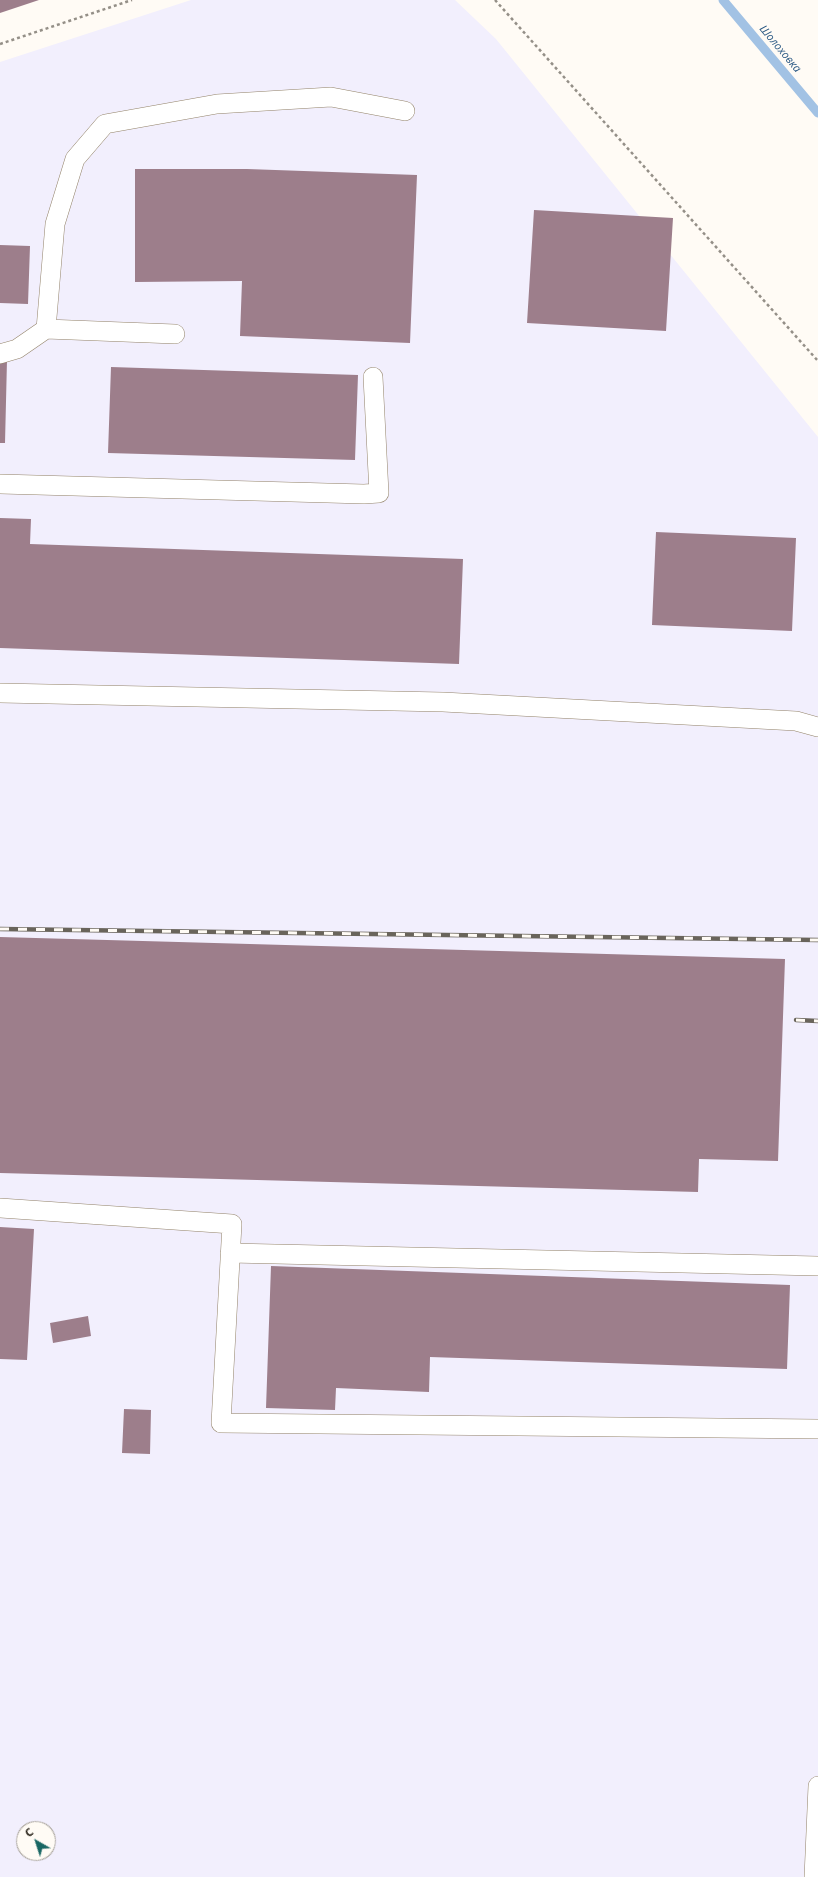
<!DOCTYPE html>
<html>
<head>
<meta charset="utf-8">
<style>
  body { margin:0 }
  #map { position:relative; width:818px; height:1877px; overflow:hidden; background:#fffbf5; font-family:"Open Sans",sans-serif }
  canvas { display:block }
  .north { position:absolute; left:16px; top:1821px; width:40px; height:40px; box-sizing:border-box; background:#fffbf5; border:1px solid #a49f97; border-radius:50%; rotate:321deg; font-size:11px; font-weight:700; line-height:16px; text-align:center; color:#1b150b }
  .north::after { content:''; display:block; margin:auto; width:14px; height:18px; background:#186663; clip-path:polygon(50% 0,100% 100%,50% 72%,0 100%) }
</style>
</head>
<body>
<div id="map">
<canvas width="818" height="1877"></canvas>
<div class="north">С</div>
</div>
<script>
const ctx = document.querySelector('canvas').getContext('2d');
ctx.lineJoin = 'round';
function paint(path, color) { ctx.fillStyle = color; ctx.fill(path, 'evenodd'); }
function trace(path, color, width, dash) { ctx.strokeStyle = color; ctx.lineWidth = width; ctx.lineCap = dash ? 'butt' : 'round'; ctx.setLineDash(dash || []); ctx.stroke(path); }
function write(font, color, halo, rows, align = 'center') {
  ctx.font = font + ' "Open Sans",sans-serif'; ctx.lineWidth = 3.5; ctx.setLineDash([]); ctx.textBaseline = 'middle'; ctx.strokeStyle = halo; ctx.fillStyle = color; for (const [text, x, y, turn = 0] of rows) {
    ctx.save(); ctx.translate(x, y); ctx.rotate((+turn || 0) * Math.PI / 180); ctx.textAlign = isNaN(turn) ? turn : align; if (halo) ctx.strokeText(text, 0, 0); ctx.fillText(text, 0, 0); ctx.restore();
  }
}
paint(new Path2D(`
  M191,0H455L496,39L818,437V1877H0V62ZM24,1829H48V1853H24Z`), '#f2effd');
trace(new Path2D(`
  M723,0L818,113`), '#a2c2e4', 9);
paint(new Path2D(`
  M0,0H39L0,13Z
  M135,169H247L417,175L410,343L240,336L242,281L135,282Z
  M534,210L673,218L666,331L527,323Z
  M0,245L30,246L28,304L0,303Z
  M0,360H7L5,443H0Z
  M111,367L358,375L355,460L108,453Z
  M0,518L31,519L30,544L463,559L459,664L0,648Z
  M656,532L796,538L792,631L652,625Z
  M0,937L785,959L778,1161L699,1159L698,1192L0,1173Z
  M0,1227L34,1229L27,1360L0,1359Z
  M271,1266L790,1285L787,1369L430,1357L429,1392L336,1388L335,1410L266,1408Z
  M88,1316L91,1336L53,1343L50,1323Z
  M124,1409L151,1410L150,1454L122,1453Z`), '#9d7e8b');
const lane = new Path2D(`
  M46,329L175,334
  M0,354L17,349L46,329L55,224L75,159L105,124L217,104L331,97L405,111
  M0,484L364,494L379,493L373,377
  M0,693L443,702L796,721L818,727
  M0,1208L232,1224L221,1423L818,1429
  M230,1253L818,1266
  M814,1877L818,1786`);
trace(lane, '#938369', 20);
trace(new Path2D(`
  M495,0L818,361
  M0,44L132,0`), '#948f87', 2.5, [3, 3]);
trace(lane, '#fff', 19);
const rail = new Path2D(`
  M0,929L818,940
  M796,1020L818,1021`);
trace(rail, '#69645b', 4.5);
trace(rail, '#fffbf5', 3, [9]);
write('italic 11px', '#265581', '#fffbf5', [
  ["Шолоховка",780,49,50]
]);
</script>
</body>
</html>
